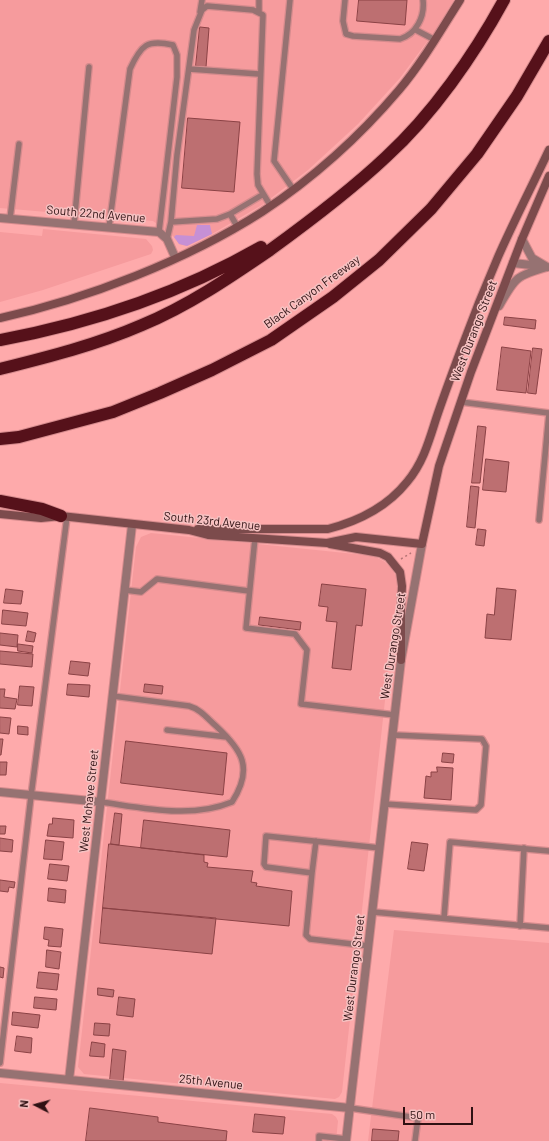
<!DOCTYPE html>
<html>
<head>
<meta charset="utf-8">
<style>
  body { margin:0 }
  #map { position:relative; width:549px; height:1141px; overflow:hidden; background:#feaaab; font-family:Barlow,sans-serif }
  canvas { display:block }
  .north { position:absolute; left:16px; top:1085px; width:40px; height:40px; -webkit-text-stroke:3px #f6c2c2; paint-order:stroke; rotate:276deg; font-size:11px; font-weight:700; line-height:16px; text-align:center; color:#2f1113 }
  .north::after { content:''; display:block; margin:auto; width:14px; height:18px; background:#2f1113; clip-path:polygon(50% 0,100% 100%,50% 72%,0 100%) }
  .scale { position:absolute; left:403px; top:1107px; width:70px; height:18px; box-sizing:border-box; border:2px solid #2f1113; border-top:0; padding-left:5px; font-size:12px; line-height:14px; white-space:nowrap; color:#2f1113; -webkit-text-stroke:3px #f6c2c2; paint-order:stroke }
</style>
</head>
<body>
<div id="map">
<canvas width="549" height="1141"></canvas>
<div class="north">N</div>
<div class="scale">50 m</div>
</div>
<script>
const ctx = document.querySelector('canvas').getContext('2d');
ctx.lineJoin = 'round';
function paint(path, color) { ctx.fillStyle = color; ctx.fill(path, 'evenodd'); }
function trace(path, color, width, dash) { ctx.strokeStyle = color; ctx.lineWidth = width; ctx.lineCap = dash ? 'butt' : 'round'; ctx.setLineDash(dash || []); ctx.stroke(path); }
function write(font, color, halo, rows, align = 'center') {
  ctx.font = font + ' Barlow,sans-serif'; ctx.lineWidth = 3; ctx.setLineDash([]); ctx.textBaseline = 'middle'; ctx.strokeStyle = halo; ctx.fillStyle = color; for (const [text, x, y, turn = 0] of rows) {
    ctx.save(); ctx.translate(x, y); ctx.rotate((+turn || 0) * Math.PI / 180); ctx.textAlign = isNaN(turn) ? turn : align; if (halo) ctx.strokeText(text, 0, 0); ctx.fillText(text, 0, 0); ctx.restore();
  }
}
paint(new Path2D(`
  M0,0H454L435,31L400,78L358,124L308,170L262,205L212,234L187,246L179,244L174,237L153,221L0,208Z
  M43,229L146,239L152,246L153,250L151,254L43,290L0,302V232L42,236Z
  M151,533L374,556L385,562L393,570L398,582L342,1092L339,1097L335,1099L84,1074L78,1067L136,547L141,537Z
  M394,930L549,943V1141H368Z
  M0,1083L332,1114L336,1117L338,1121L336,1141H0Z`), '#f69b9d');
paint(new Path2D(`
  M197,225H210L212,234L187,246L179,244L174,237L176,235L194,236Z`), '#c690d5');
const building = new Path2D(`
  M359,0H407L405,25L357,21Z
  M200,27L209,28L206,67L196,66Z
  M188,118L240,122L234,192L182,188Z
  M505,317L536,320L535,329L504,325Z
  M502,347L531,351L526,393L497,390Z
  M533,348L542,349L536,394L528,393Z
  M478,426L486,427L480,483H472Z
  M486,459L509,462L506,492L483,490Z
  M471,486L479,487L475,528L467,527Z
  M478,529L486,530L484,546L476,545Z
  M322,584L366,589L362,626L356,625L351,670L332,668L337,622L326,621L328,607L319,606Z
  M497,588L516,590L511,640L485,638L487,614L494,615Z
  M6,589L23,591L21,604L4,603Z
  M3,610L28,613L26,626L2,624Z
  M260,617L301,622L300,630L259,625Z
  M28,631L36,633L34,642L26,641Z
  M0,633L18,635L17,647L0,645Z
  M18,644L33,646L32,653L18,651Z
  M0,651L33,654L32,667L0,664Z
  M71,661L90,663L88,676L69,674Z
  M68,684L90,685L89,697L67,695Z
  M145,684L163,686L162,694L144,692Z
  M20,686L34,687L32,706L18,705Z
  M0,689H5L4,697L17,699L15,709L0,708Z
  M0,717L11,718L9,734L0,733Z
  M18,726L28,727V735L18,734Z
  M0,739H3L1,755H0Z
  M126,741L227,753L223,795L121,783Z
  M443,753L454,754L453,763L442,762Z
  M0,762H7L6,775H0Z
  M437,767L453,768L451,800L424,798L426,776L431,777V772H437Z
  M115,813L122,814L119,845L111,844Z
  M53,818L74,820L73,838L47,836L49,824H52Z
  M144,820L230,830L227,857L141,848Z
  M0,826H6L5,834H0Z
  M0,838L13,840L12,852L0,851Z
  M46,840L64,842L62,860L44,859Z
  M412,842L428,844L424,871L408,869Z
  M109,844L204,855V862L208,863L207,867L253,871L251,882L257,883L256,886L292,891L289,926L103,908Z
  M50,864L69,866L67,881L48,879Z
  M0,880L15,882L14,888L9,887L8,892L0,891Z
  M49,888L66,890L65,903L48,901Z
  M103,908L216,918L212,954L100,943Z
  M45,927L63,929L61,947L48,946L49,940L44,939Z
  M47,950L61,952L59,969L46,967Z
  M0,967L4,968L3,978L0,977Z
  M39,972L59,974L57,990L37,988Z
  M98,988L114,990L113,997L98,995Z
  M35,997L57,999L56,1010L34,1008Z
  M119,997L135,999L133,1017L117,1015Z
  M13,1012L40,1015L38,1028L12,1025Z
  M95,1023L110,1024L109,1036L94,1035Z
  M17,1036L32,1038L31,1053L15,1051Z
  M92,1042L105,1044L104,1057L90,1056Z
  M113,1049L126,1051L123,1082L110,1081Z
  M90,1108L158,1117V1122L227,1131L226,1141H86Z
  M255,1114L285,1117L283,1134L253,1132Z
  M373,1129L399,1131L398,1141H372Z`);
paint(building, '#bd6f71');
trace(building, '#8b4245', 1);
const service = new Path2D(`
  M259,0V12
  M290,0L274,161L293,189
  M345,0L343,21L346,34L353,36L400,39C416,34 425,17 423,0
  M200,12L202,0
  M416,30L435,40
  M189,69L259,74
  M230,214L237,226
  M10,219L19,144
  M171,222L217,219L230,214L262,195
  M74,224L89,67
  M109,227L130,69C141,45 147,39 173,45L177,55V77L159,232
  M167,239L171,222L177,155L194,30L202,10L207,6L253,10L263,15L257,174L258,185L270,205
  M461,402L549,413
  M549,414L547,434H549
  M539,520L547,434
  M255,538L246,628L295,634L307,650L301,704L395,715
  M125,590L141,592L157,579L249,591
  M167,730L227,737
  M101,802C144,808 191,819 232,802C254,768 242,750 216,726C207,718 200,709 189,706L113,696
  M385,804L476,810L481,805L486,746L482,739L393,735
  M316,841L312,873L266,867L264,864L266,836L380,848
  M312,873L306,935L310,939L369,946
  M373,912L549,928
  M444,918L450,842L549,851
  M520,926L524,848
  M0,1063L31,796L67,517
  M350,1108L418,1118L415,1141
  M319,1141V1136L346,1139`);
const minor = new Path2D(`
  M0,218L159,232L167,239L175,257
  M0,792L101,802
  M0,1073L350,1108
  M69,1080L132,525`);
const tertiary = new Path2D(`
  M522,239L532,258L547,267
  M513,263L540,266
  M499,306C515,278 515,276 547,267
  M346,1141L401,660L422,544`);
const secondary = new Path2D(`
  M0,318C87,299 187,260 262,212C312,179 360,136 399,90C422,63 441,30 460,0
  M0,514L41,518L61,516L189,530L208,535L327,543L356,537L422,544L439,466L471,372L522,239L549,176
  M198,529H328C359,521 387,507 407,482C423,463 429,441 436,419C444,395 453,371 462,347C473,317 485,287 498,257C514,221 532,186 549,150
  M330,544L380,553L388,557L400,572L402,586L401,607V660`);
const motorway = new Path2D(`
  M0,340C92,323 179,294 261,247
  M0,369C48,357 96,345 142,325C188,306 229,278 270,250C310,221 350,191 386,157C432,115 474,55 504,0
  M0,439L19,437L113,412L160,393L212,370L271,340L333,297L379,260L431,209L477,154L517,96L549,41
  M0,501L42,509L61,516`);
trace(service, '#d58b8d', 8);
trace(minor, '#d58b8d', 10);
trace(tertiary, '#d58b8d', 10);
trace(secondary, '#d58b8d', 10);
trace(motorway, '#d58b8d', 14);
trace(new Path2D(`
  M401,559L411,553`), '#b57475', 1.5, [2, 3]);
trace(service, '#967272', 5.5);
trace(minor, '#967272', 8);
trace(tertiary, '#967272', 8);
trace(secondary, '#7c4b4c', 8);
trace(motorway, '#56111a', 12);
write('12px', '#2f1113', '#f6c2c2', [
  ["South 22nd Avenue",96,214,5],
  ["Black Canyon Freeway",312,292,-36],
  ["West Durango Street",474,331,-69],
  ["South 23rd Avenue",212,521,6],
  ["West Durango Street",393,646,-81],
  ["West Mohave Street",89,801,-84],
  ["West Durango Street",354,968,-83],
  ["25th Avenue",211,1082,6]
]);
</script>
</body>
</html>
